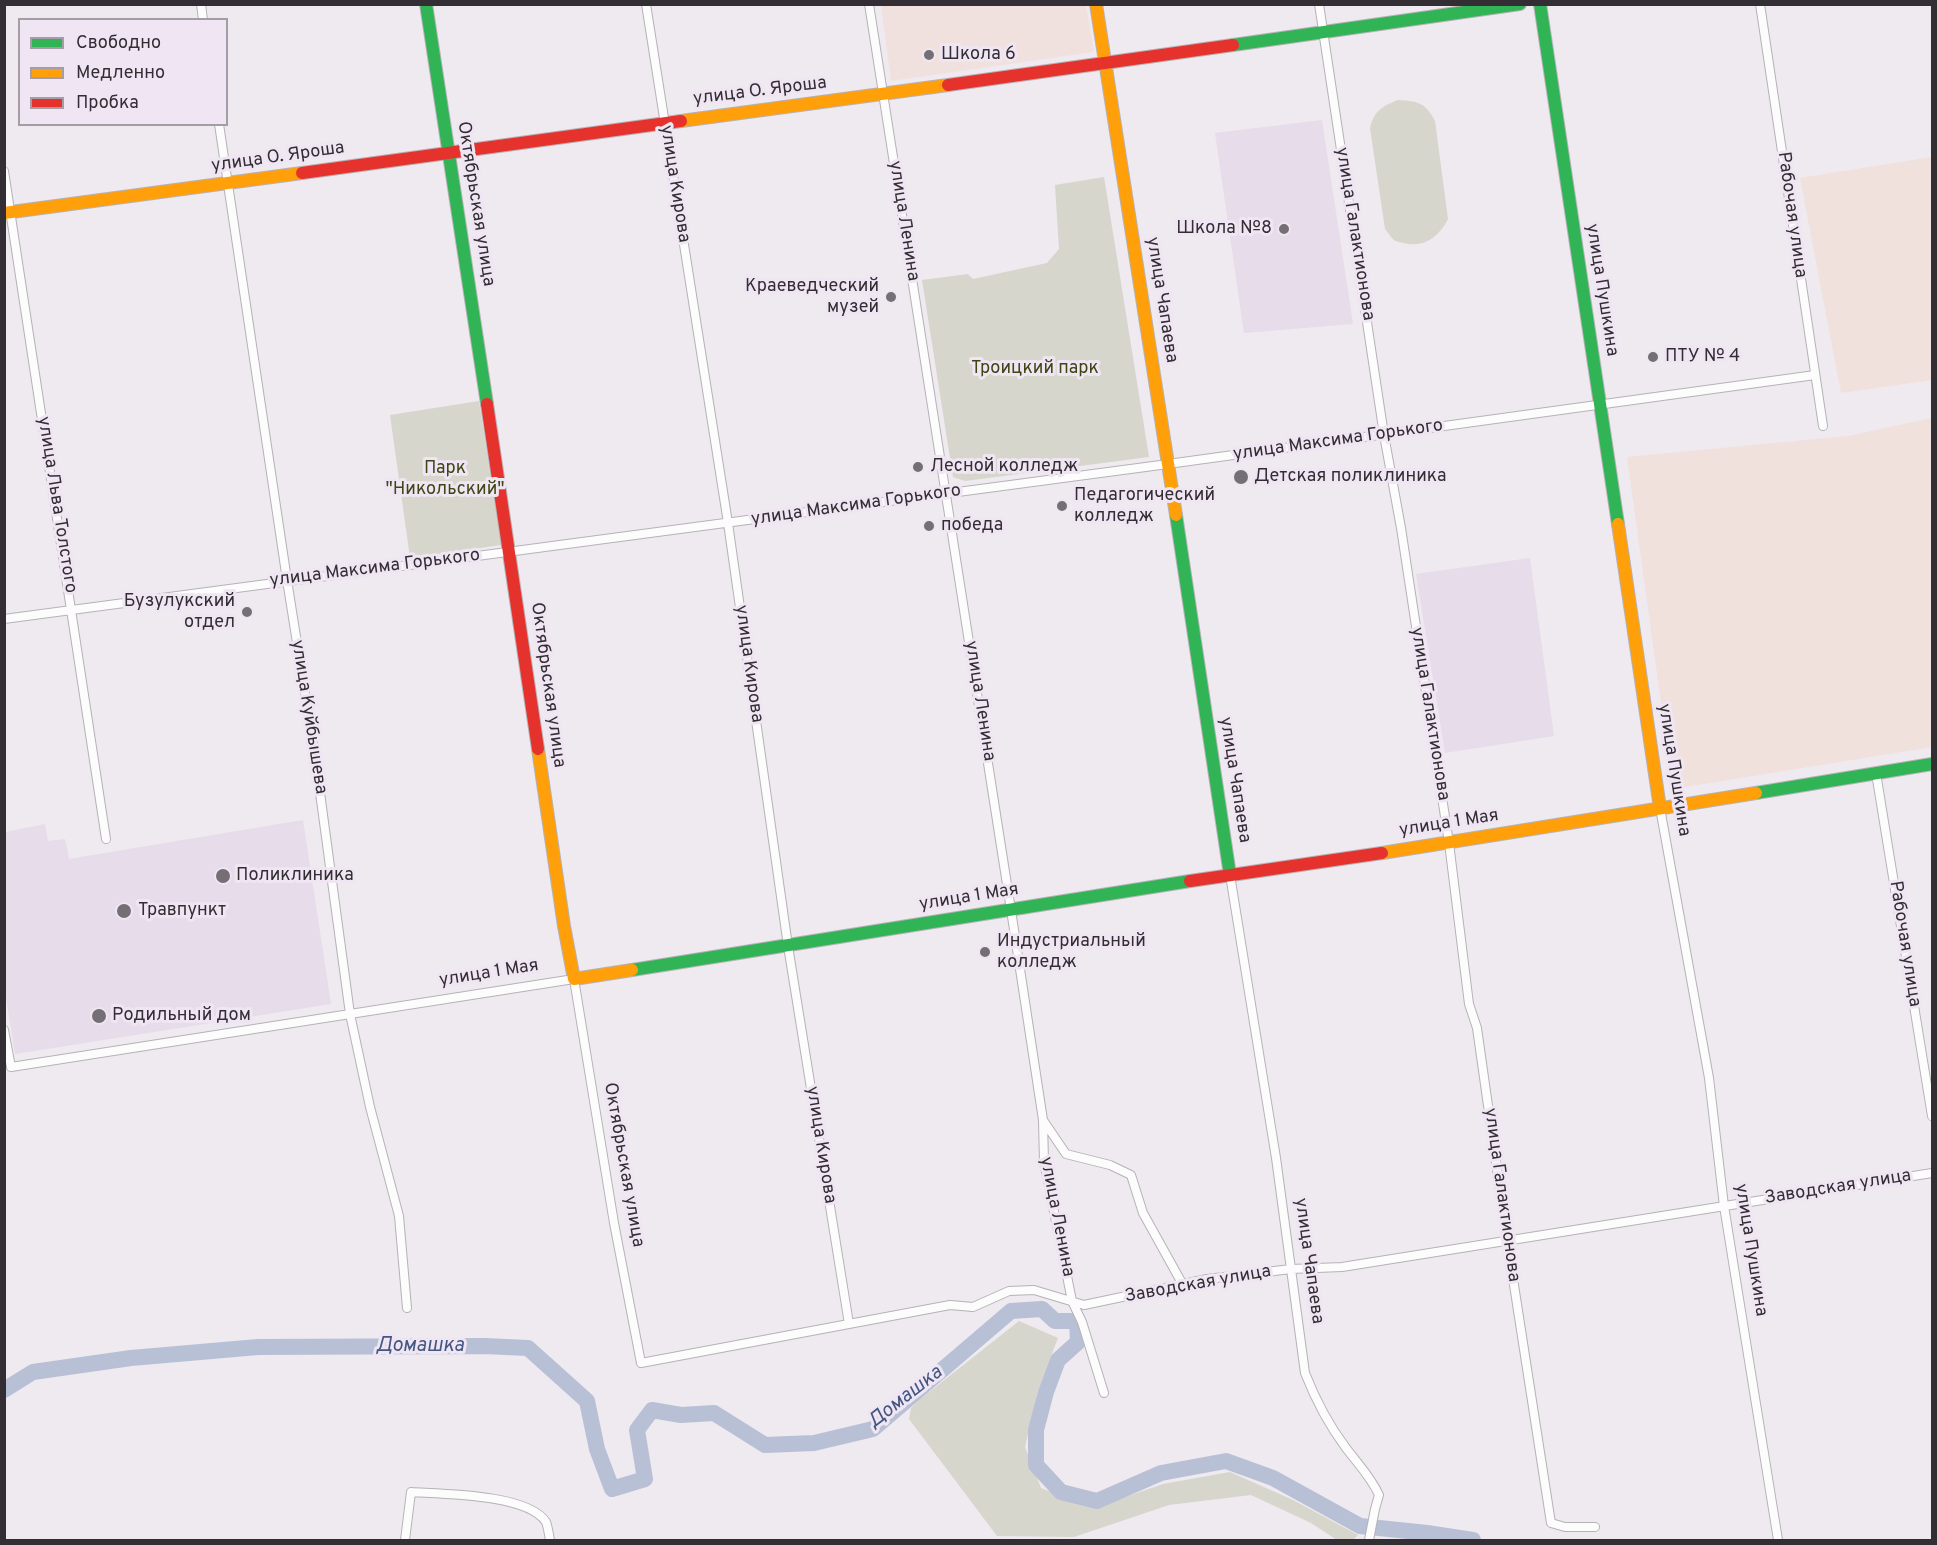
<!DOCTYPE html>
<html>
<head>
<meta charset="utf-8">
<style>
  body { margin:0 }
  #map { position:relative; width:1937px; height:1545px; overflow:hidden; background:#efe9f0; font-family:Overpass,sans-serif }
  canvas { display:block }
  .frame { position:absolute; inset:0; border:6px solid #322e33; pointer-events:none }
  .legend { position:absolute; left:18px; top:18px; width:210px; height:108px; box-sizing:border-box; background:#f0e6f3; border:2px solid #a49ca6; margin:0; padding:8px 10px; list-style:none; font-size:18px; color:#322e33 }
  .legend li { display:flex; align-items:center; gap:12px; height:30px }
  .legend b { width:30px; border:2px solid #a49ca6 }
</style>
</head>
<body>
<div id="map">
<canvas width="1937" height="1545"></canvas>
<div class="frame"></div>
<ul class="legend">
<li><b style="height:8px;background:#30b455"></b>Свободно</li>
<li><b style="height:8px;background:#ff9f0a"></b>Медленно</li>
<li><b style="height:8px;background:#e5322d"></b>Пробка</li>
</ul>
</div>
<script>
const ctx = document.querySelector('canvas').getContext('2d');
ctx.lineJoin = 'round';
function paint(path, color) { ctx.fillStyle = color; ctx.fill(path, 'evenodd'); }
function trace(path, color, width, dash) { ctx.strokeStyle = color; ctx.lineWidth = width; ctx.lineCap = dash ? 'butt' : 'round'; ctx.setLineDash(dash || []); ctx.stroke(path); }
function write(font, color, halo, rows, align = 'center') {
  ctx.font = font + ' Overpass,sans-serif'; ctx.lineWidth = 6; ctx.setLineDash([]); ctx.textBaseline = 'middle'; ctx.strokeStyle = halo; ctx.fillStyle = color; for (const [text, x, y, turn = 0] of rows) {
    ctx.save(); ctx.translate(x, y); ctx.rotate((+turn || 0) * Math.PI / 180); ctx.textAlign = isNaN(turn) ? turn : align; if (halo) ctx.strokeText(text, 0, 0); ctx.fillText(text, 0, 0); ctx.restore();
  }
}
paint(new Path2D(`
  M881,5H1086L1094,52L891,81Z`), '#f1e1de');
paint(new Path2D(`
  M1932,157V380L1841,393L1800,178Z
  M1932,418V747L1673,789L1627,457L1848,436Z`), '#f0e1dd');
paint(new Path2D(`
  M1322,120L1353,324L1244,333L1215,133Z
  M1530,558L1554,736L1445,753L1416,574Z
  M303,820L331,1004L15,1054L5,991V832L45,824L48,841L65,839L69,859Z`), '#e7dcea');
paint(new Path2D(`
  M1398,100C1418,101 1426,103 1435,121L1448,219C1439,237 1424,248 1404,243C1403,243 1395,241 1394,240C1391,238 1388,232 1385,229L1370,128C1375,110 1381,107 1398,100Z
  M1104,177L1149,457L965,481L953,477L922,280L968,274L973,279L1047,263L1059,249L1055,185Z
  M479,401L501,545L410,558L390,415Z
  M1019,1321L1058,1338L1038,1390L1025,1447L1041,1488L1093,1508L1163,1484L1230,1472L1293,1500L1358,1535L1353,1540H1337L1311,1523L1251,1495L1169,1505L1074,1537L997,1536L909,1419L911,1408L919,1400Z`), '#d6d6cc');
trace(new Path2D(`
  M4,1390L33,1372L131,1358L258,1347L484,1346L528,1348L587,1401L597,1449L612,1489L645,1479L637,1430L652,1410L681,1415L714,1413L765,1445L814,1443L873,1429L1011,1311L1042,1309L1055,1321H1077L1078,1342L1058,1360L1046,1392L1036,1430V1465L1061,1492L1097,1501L1161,1473L1226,1461L1273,1478L1360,1526L1427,1533L1473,1540`), '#b8c0d6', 16);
const street = new Path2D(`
  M201,4L203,20
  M646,4L728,523L788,946L849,1324
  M869,4L1011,910L1043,1120L1044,1162L1072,1301L1082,1322L1104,1393
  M1319,4L1384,435L1401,528L1449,843L1469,1004L1477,1028L1507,1240L1551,1523L1565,1527H1595
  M1760,4L1823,426
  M219,124L287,580L315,756L350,1014L370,1107L399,1216L407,1308
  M4,171L106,839
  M4,619L1168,464L1815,375
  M1876,773L1932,1116
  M1660,808L1709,1078L1724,1206L1778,1540
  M1230,875L1276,1158L1305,1373C1316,1401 1328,1424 1346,1448C1358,1464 1371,1477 1379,1495L1375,1509L1369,1540
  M4,1030L11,1067L574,979L614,1223L641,1363L950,1305L973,1307L1009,1291L1034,1290L1084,1305L1207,1279L1291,1269L1342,1267L1932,1173
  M1043,1120L1066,1154L1110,1165L1131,1175L1143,1213L1183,1285
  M405,1540L411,1492C443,1494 528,1494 546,1522C548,1527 549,1535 550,1540`);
const fast = new Path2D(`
  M426,4L487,404
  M1540,4L1618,524
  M1233,45L1520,4
  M1176,515L1230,875
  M1756,793L1932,764
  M632,970L1190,881`);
const slow = new Path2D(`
  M1096,4L1176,515
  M681,121L948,85
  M4,213L302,173
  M1618,524L1660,808
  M538,749L564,926L574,979L632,970
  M1382,853L1756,793`);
const jam = new Path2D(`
  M948,85L1233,45
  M302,173L681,121
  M487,404L538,749
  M1190,881L1382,853`);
trace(street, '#b6b2b7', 10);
trace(fast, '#b6b2b7', 14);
trace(slow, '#b6b2b7', 14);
trace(jam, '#b6b2b7', 14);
trace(street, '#fdfcfd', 8);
trace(fast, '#30b455', 12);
trace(slow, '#ff9f0a', 12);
trace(jam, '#e5322d', 12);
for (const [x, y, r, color] of [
  [929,55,6,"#746f75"],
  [1284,229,6,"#746f75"],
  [891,297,6,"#746f75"],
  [1653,357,6,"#746f75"],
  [918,467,6,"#746f75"],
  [1241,477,8,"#746f75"],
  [1062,506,6,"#746f75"],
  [929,526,6,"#746f75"],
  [247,612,6,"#746f75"],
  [223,876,8,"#746f75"],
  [124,911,8,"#746f75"],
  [985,952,6,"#746f75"],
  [99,1016,8,"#746f75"]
]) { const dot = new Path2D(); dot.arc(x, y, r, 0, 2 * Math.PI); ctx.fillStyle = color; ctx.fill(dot); trace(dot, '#f0e6f3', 2); }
write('18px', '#322e33', '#f0e6f3', [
  ["Школа 6",941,55],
  ["Школа №8",1272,229,"right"],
  ["Краеведческий",879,287,"right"],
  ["музей",879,308,"right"],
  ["ПТУ № 4",1665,357],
  ["Лесной колледж",930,467],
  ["Детская поликлиника",1254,477],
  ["Педагогический",1074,496],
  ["колледж",1074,517],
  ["победа",941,526],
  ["Бузулукский",235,602,"right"],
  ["отдел",235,623,"right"],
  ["Поликлиника",236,876],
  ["Травпункт",138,911],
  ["Индустриальный",997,942],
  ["колледж",997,963],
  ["Родильный дом",112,1016]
], 'left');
write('18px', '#322e33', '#f0e6f3', [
  ["улица О. Яроша",760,92,-7],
  ["улица О. Яроша",278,158,-8],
  ["улица Кирова",674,184,81],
  ["Октябрьская улица",475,204,81],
  ["Рабочая улица",1791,215,82],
  ["улица Ленина",903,221,81],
  ["улица Галактионова",1354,234,81],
  ["улица Пушкина",1601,290,81],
  ["улица Чапаева",1161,300,81],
  ["улица Максима Горького",1338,441,-8],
  ["улица Льва Толстого",56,505,81],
  ["улица Максима Горького",856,506,-8],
  ["улица Максима Горького",375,569,-7],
  ["улица Кирова",748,664,82],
  ["Октябрьская улица",547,685,82],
  ["улица Ленина",979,701,81],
  ["улица Галактионова",1429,714,81],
  ["улица Куйбышева",308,717,81],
  ["улица Пушкина",1673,770,81],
  ["улица Чапаева",1234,780,81],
  ["улица 1 Мая",1449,824,-9],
  ["улица 1 Мая",969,898,-9],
  ["Рабочая улица",1904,944,81],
  ["улица 1 Мая",489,974,-9],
  ["улица Кирова",820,1145,81],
  ["Октябрьская улица",623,1165,80],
  ["Заводская улица",1838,1188,-9],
  ["улица Галактионова",1501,1195,82],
  ["улица Ленина",1056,1217,79],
  ["улица Пушкина",1750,1250,81],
  ["улица Чапаева",1308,1261,82],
  ["Заводская улица",1198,1285,-10]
]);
write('18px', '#3e4613', '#f0e6f3', [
  ["Троицкий парк",1035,369],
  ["Парк",445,469],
  ["\"Никольский\"",445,490]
]);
write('italic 20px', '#425781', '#f0e6f3', [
  ["Домашка",420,1347],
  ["Домашка",906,1398,-38]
]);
</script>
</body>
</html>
